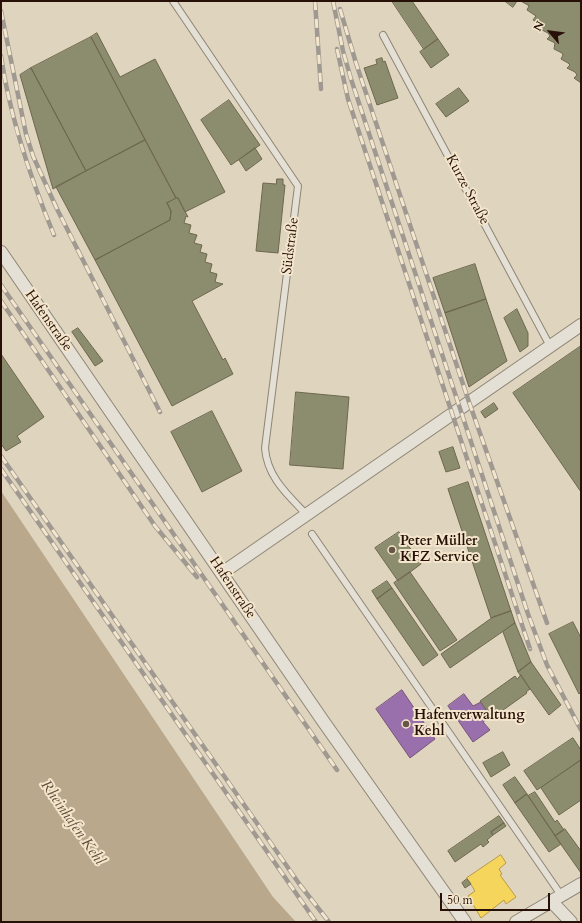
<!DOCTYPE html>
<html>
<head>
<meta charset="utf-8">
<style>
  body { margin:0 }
  #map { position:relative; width:582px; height:923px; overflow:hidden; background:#dfd4bd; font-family:Cardo,serif }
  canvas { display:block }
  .frame { position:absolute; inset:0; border:2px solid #271007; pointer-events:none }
  .north { position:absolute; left:530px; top:12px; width:40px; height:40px; -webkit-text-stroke:3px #f3e6cc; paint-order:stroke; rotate:298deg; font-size:11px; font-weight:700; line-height:16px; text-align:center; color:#271007 }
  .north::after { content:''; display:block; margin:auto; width:14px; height:18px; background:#271007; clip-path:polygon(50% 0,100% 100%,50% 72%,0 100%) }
  .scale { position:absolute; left:440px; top:893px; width:110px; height:18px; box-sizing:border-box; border:2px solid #271007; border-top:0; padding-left:5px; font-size:12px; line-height:14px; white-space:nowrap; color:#271007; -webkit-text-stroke:3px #f3e6cc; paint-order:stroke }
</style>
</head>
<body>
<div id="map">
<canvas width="582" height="923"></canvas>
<div class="frame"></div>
<div class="north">N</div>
<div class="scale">50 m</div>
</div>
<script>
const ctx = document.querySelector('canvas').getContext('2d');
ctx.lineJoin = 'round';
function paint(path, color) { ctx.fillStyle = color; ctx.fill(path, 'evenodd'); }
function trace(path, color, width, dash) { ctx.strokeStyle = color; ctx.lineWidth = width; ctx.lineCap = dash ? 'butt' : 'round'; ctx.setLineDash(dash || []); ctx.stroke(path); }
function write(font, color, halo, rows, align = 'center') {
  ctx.font = font + ' Cardo,serif'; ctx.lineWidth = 4; ctx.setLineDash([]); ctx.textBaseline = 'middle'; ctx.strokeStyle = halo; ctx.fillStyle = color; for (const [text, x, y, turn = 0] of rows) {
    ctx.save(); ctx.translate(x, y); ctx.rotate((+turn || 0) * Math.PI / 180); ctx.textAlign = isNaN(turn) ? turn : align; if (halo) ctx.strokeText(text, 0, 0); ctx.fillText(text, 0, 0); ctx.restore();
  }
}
paint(new Path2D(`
  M1,491L273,897L296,922H1Z`), '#b9a88c');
const homes = new Path2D(`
  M501,855L506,863L499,869L502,874L500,875L516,897L506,904L504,900L481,918L468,896L475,891L467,878Z`);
paint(homes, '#f6d55c');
trace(homes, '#b89a42', 1);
const offices = new Path2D(`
  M402,690L435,739L410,758L376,709Z
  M464,694L473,706L481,702L491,716L483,722L490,730L473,742L448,706Z`);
paint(offices, '#9970ab');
trace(offices, '#77537a', 1);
const industry = new Path2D(`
  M392,1H412L438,39L424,49Z
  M505,1H517L513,7Z
  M521,1H581V83L574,78L577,75L575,72L567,68L570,65L568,63L561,59L563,55L562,53L554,49L555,43L547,39L550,36L548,33L540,29L541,24L533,20L536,16L527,10L529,6Z
  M97,33L120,77L155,59L225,192L185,212L178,198H176L91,37Z
  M91,37L145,140L86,171L31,68Z
  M438,39L449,55L431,68L420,52Z
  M382,58L383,62L385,61L398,98L377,105L364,68L377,64L376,60Z
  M31,68L86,171L53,189L20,75Z
  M459,88L469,101L446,117L436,104Z
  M229,100L260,145L231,165L201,120Z
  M145,140L176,198L167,203L171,211L170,220L95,260L56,187Z
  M255,148L262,159L246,171L239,160Z
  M277,179H283V185H285L278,253L256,251L263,183L276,184Z
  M178,198L188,217L186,216L184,223L191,225L189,233L197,235L194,243L202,245L200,252L207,254L205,262L212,264L210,272L217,274L215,282L223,284L192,301L223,360L225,358L233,374L172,406L95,260L170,220L171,211L167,203Z
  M475,264L486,299L445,313L433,278Z
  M486,299L507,361L469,387L445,313Z
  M517,309L528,333V346L520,352L504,318Z
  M78,328L103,361L95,366L72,332Z
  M581,346V492L513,393Z
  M1,354L44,417L17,436L21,442L6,451L1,444Z
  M296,392L349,397L343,469L290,465Z
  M494,403L498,409L485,418L481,412Z
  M212,411L242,471L202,492L171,432Z
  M453,447L460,468L446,472L439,452Z
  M468,482L511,611L491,618L448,489Z
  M399,532L421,564L398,581L375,548Z
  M410,572L457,640L440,651L394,583Z
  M387,581L392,588L377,599L372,591Z
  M392,588L438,655L423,666L377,599Z
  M511,611L515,623L450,668L441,654L493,617Z
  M573,622L581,638V692L579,694L549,634Z
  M515,623L531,662L518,672L503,632Z
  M531,662L561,705L549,715L518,672Z
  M521,675L530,689L526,692L527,693L492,718L480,701L515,676L517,679Z
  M573,738L581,750V760L537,790L524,771Z
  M503,752L510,765L491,777L483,763Z
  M581,760V800L559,815L541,788Z
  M515,777L527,794L515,803L503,785Z
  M535,792L555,822L557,820L564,830L555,836L528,796Z
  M527,794L561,844L549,852L515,803Z
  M499,816L504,823L491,832L493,835L487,840L489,842L483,847L481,844L455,862L448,851Z
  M504,823L506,826L493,835L491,832Z
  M565,829L581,851V873L555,836Z
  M467,879L471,884L465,888L462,883Z`);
paint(industry, '#8c8c6e');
trace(industry, '#6e674f', 1);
const service = new Path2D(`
  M173,1L298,186L265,448C267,477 288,495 306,514
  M383,35L550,346
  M312,534L561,895`);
const minor = new Path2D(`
  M1,252L323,721L465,922
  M222,573L581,325
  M551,901L571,922
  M516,922L581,884`);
trace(service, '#8e8577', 8);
trace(minor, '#8e8577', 14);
trace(service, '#e5e0d5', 6);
trace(minor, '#e5e0d5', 12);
const rail = new Path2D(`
  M315,1L321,89
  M333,1L343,51L351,79L528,614L547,665L581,730
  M340,9L356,63L469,402L547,623
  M1,11L26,134L33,156L57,209L160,412
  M337,49L348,99L530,649
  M1,56C10,118 30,177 54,235
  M1,285L337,770
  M1,301L155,526L197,577
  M1,456L300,885L329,922
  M1,469L316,922`);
trace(rail, '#a09991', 4.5);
trace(rail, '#f3e6cc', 3, [9]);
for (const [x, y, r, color] of [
  [392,550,4,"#675547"],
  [406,724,4,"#675547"]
]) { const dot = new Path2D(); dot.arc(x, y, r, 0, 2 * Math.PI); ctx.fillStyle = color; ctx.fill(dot); trace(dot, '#f3e6cc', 1.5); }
write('14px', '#271007', '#f3e6cc', [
  ["Kurze Straße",467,190,62],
  ["Südstraße",291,246,-83],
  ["Hafenstraße",48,321,55],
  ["Hafenstraße",232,588,56]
]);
write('bold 14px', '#271007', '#f3e6cc', [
  ["Peter Müller",400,542],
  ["KFZ Service",400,558],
  ["Hafenverwaltung",414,716],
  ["Kehl",414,732]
], 'left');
write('italic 15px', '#624c39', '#f3e6cc', [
  ["Rheinhafen Kehl",72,823,55]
]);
</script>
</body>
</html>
